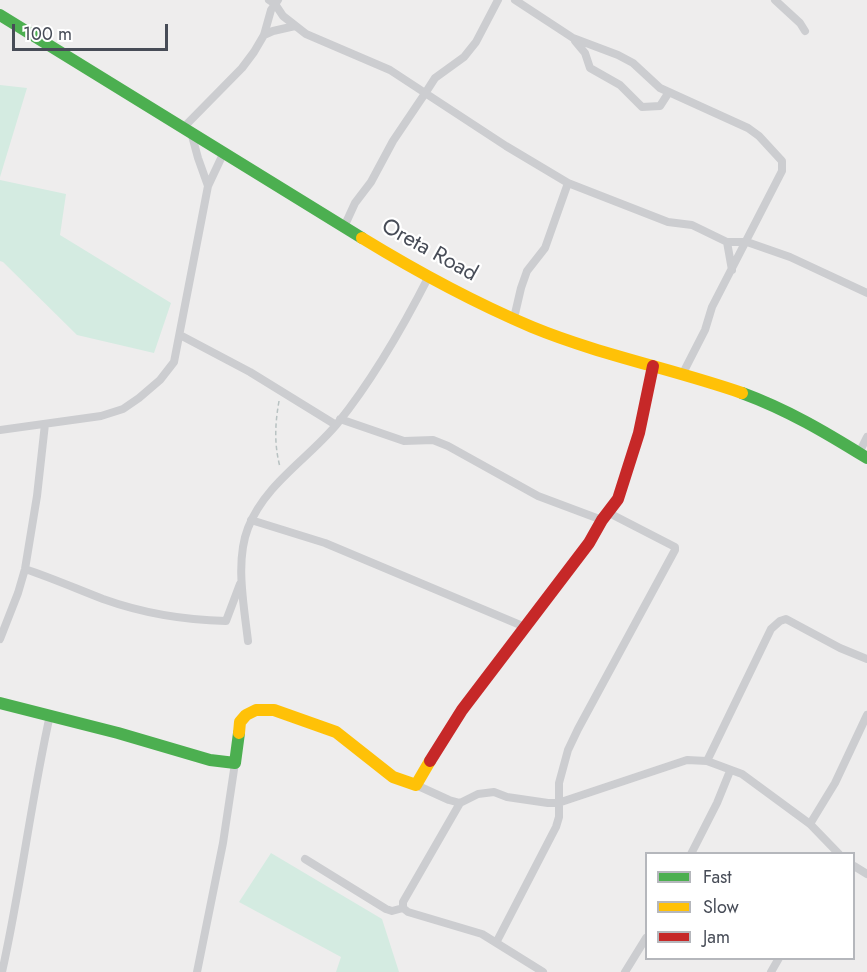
<!DOCTYPE html>
<html>
<head>
<meta charset="utf-8">
<style>
  body { margin:0 }
  #map { position:relative; width:867px; height:972px; overflow:hidden; background:#eeeded; font-family:Jost,sans-serif }
  canvas { display:block }
  .legend { position:absolute; left:645px; top:852px; width:210px; height:108px; box-sizing:border-box; background:#fff; border:2px solid #b5b7bc; margin:0; padding:8px 10px; list-style:none; font-size:18px; color:#474c57 }
  .legend li { display:flex; align-items:center; gap:12px; height:30px }
  .legend b { width:30px; border:2px solid #b5b7bc }
  .scale { position:absolute; left:12px; top:24px; width:156px; height:27px; box-sizing:border-box; border:3px solid #474c57; border-top:0; padding-left:8px; font-size:18px; line-height:21px; white-space:nowrap; color:#474c57; -webkit-text-stroke:4px #fff; paint-order:stroke }
</style>
</head>
<body>
<div id="map">
<canvas width="867" height="972"></canvas>
<ul class="legend">
<li><b style="height:8px;background:#4caf50"></b>Fast</li>
<li><b style="height:8px;background:#ffc107"></b>Slow</li>
<li><b style="height:8px;background:#c62828"></b>Jam</li>
</ul>
<div class="scale">100 m</div>
</div>
<script>
const ctx = document.querySelector('canvas').getContext('2d');
ctx.lineJoin = 'round';
function paint(path, color) { ctx.fillStyle = color; ctx.fill(path, 'evenodd'); }
function trace(path, color, width, dash) { ctx.strokeStyle = color; ctx.lineWidth = width; ctx.lineCap = dash ? 'butt' : 'round'; ctx.setLineDash(dash || []); ctx.stroke(path); }
function write(font, color, halo, rows, align = 'center') {
  ctx.font = font + ' Jost,sans-serif'; ctx.lineWidth = 4.5; ctx.setLineDash([]); ctx.textBaseline = 'middle'; ctx.strokeStyle = halo; ctx.fillStyle = color; for (const [text, x, y, turn = 0] of rows) {
    ctx.save(); ctx.translate(x, y); ctx.rotate((+turn || 0) * Math.PI / 180); ctx.textAlign = isNaN(turn) ? turn : align; if (halo) ctx.strokeText(text, 0, 0); ctx.fillText(text, 0, 0); ctx.restore();
  }
}
paint(new Path2D(`
  M0,85L27,88L0,177Z
  M0,180L66,194L60,235L171,303L154,353L77,335L3,262L0,261Z
  M271,853L382,919L399,972H336L341,957L239,902Z`), '#d4ebe1');
trace(new Path2D(`
  M279,401C275,424 274,444 280,467`), '#b8c2c2', 1.5, [4.5, 3]);
trace(new Path2D(`
  M269,0L275,4L283,16L306,34L390,70L506,146L568,183L668,222L692,225L727,242H747L790,257L867,293
  M515,0L573,38L618,55L633,63L660,88L748,128L759,136L782,161V171L712,307L705,330L683,373
  M775,0L800,23L805,31
  M264,35L273,31L295,26
  M575,41L585,53L590,68L620,85L642,107L660,106L669,92
  M183,128L242,68L254,52L264,35L271,10L278,0
  M191,132L198,158L208,186
  M344,227L355,203L371,182L393,141L426,92L435,78L464,57L476,42L498,0
  M727,242L732,270
  M514,318L521,288L527,271L545,248L568,183
  M180,335L250,372L336,425
  M340,419L404,441L433,440L448,446L538,496L602,520
  M0,430L101,416L123,409L139,398L160,380L174,362L208,186L224,152
  M859,453L867,437
  M251,520L325,543L525,627
  M25,569C52,578 77,589 103,599C142,613 185,620 226,621L240,584
  M0,639L18,593L25,569L37,496L45,424
  M248,641C244,606 235,561 248,528C265,484 308,459 337,424C371,382 404,325 429,276
  M707,761L771,629L780,621L786,619L840,648L867,659
  M416,785L449,800L460,803L478,794L494,792L507,797L548,803H558L687,760L707,761L742,774L810,824L839,854
  M460,803L403,902V908L408,912L482,934L543,972
  M810,824L835,783L867,715
  M691,854L717,803L730,771
  M305,859L386,909L392,911L403,908
  M854,866L867,874
  M497,941L556,827L559,817V783L568,750L578,729L675,550V547L609,513
  M2,972C21,887 31,800 50,715
  M197,972L223,843L235,763
  M625,972L646,938
  M771,972L779,958`), '#cccdd0', 8);
trace(new Path2D(`
  M0,15L362,238
  M742,393C788,410 825,432 867,458
  M0,703L118,733L210,760L235,763L239,733`), '#4caf50', 12);
trace(new Path2D(`
  M362,238C416,271 473,302 532,327C600,355 673,369 742,393
  M239,733L240,722L246,715L256,710H274L336,732L393,777L416,785L430,761`), '#ffc107', 12);
trace(new Path2D(`
  M430,761L462,710L589,543L602,520L618,499L639,433L653,366`), '#c62828', 12);
write('22px', '#474c57', '#fff', [
  ["Oreta Road",429,251,29]
]);
</script>
</body>
</html>
